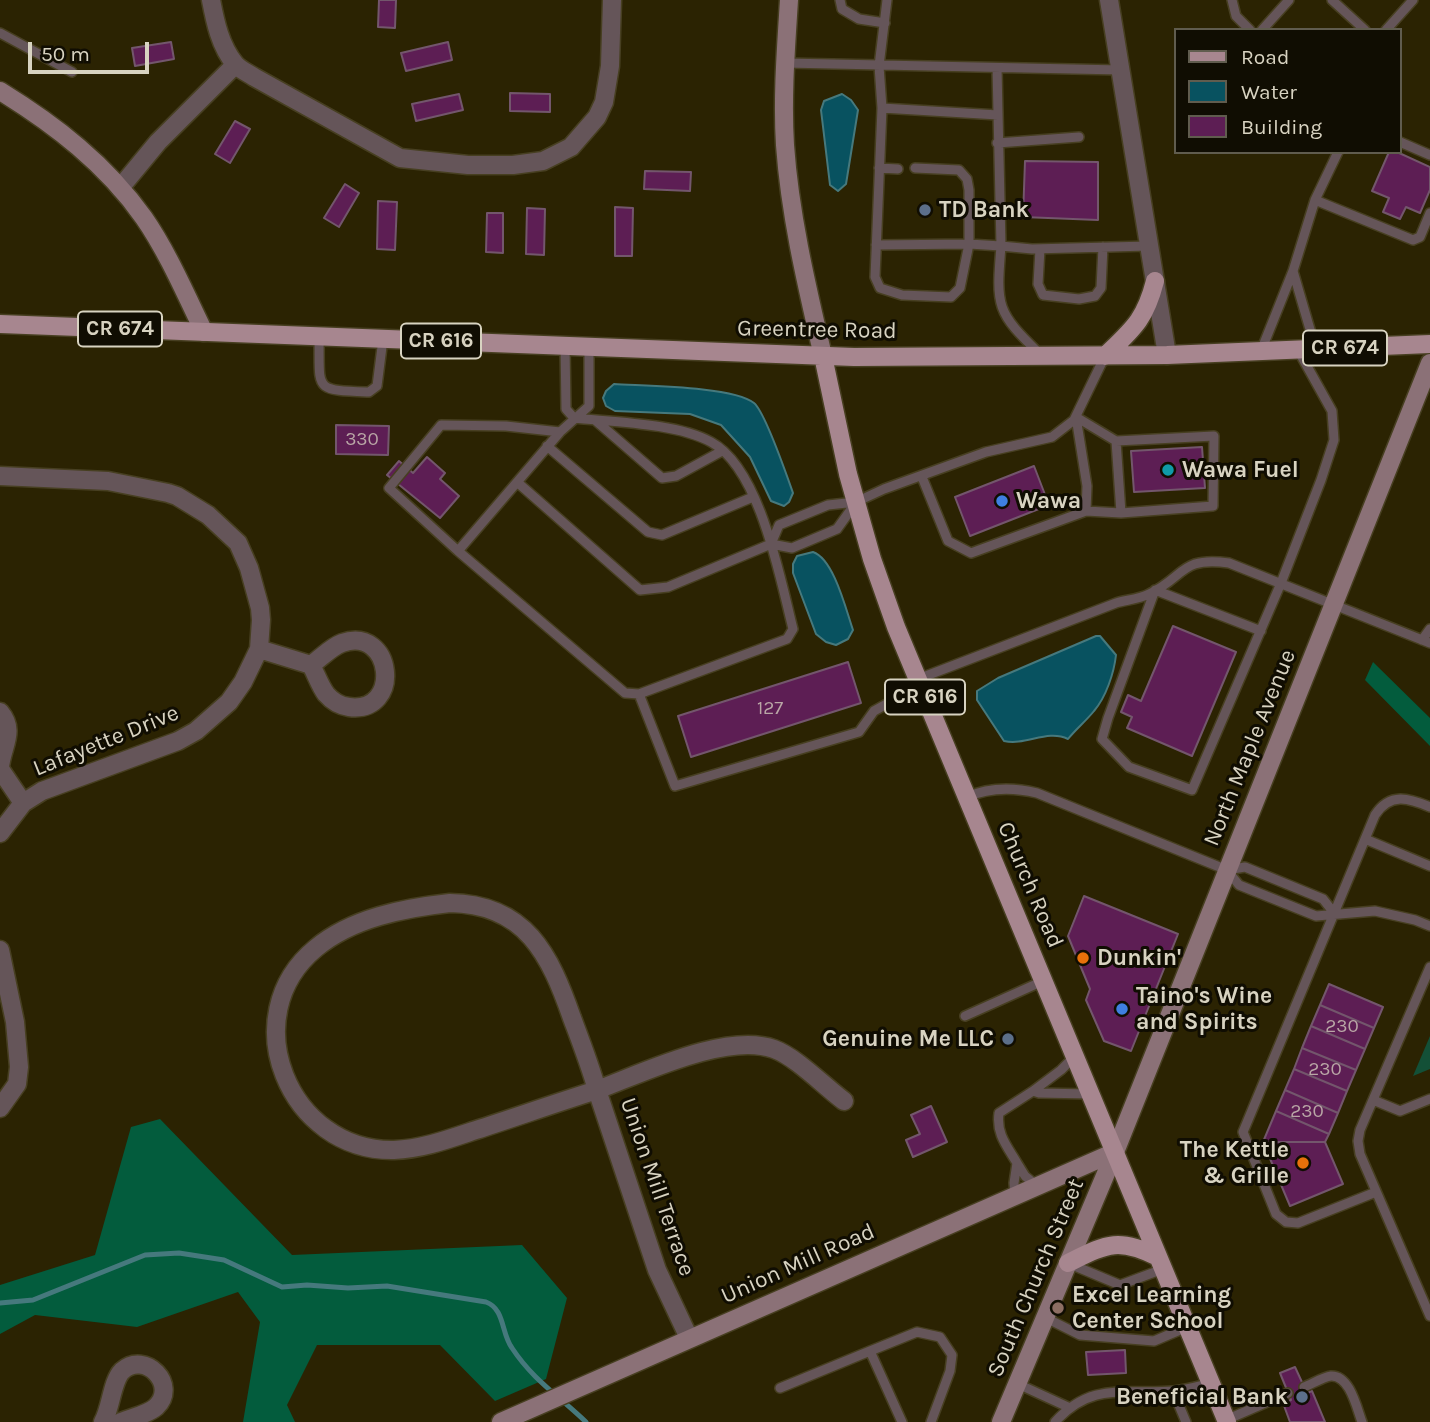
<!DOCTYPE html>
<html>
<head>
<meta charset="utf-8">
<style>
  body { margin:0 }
  #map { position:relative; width:1430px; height:1422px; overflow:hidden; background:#2b2302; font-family:Karla,sans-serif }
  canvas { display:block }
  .legend { position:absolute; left:1174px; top:28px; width:228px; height:126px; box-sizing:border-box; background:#100d02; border:2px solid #605c4e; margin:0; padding:9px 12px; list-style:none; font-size:21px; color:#d8d3c1 }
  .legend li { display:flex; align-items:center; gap:14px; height:35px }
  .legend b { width:35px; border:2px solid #605c4e }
  .scale { position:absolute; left:28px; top:42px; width:121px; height:32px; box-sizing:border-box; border:4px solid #d8d3c1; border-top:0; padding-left:9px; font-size:21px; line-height:24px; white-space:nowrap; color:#d8d3c1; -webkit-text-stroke:5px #100d02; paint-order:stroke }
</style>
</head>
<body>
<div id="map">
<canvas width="1430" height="1422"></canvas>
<ul class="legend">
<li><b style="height:9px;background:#a7868f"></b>Road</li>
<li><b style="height:19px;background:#085260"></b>Water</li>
<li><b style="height:19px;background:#5d1e54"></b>Building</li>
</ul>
<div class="scale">50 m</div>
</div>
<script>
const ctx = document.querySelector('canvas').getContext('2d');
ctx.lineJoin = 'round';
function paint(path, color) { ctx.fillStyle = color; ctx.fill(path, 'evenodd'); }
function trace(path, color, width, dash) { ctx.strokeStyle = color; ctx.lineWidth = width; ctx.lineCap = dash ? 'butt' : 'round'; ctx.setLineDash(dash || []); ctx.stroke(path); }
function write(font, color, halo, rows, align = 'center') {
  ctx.font = font + ' Karla,sans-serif'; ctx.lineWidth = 6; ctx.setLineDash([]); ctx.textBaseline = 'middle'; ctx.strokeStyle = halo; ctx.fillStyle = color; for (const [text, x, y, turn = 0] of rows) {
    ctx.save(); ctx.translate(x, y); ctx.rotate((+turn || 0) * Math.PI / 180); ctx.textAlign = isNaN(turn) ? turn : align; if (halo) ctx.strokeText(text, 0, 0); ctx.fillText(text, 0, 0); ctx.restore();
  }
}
paint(new Path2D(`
  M1430,1036V1069L1413,1076Z`), '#135037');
paint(new Path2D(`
  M1373,662L1430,718V746L1365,680Z
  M160,1119L292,1255L522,1245L567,1298L546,1379L495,1401L440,1345H317L287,1405L295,1422H243L260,1322L238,1292L137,1327L35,1315L0,1334V1285L95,1255L131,1127Z`), '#035c3d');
const water = new Path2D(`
  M842,94L851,100L858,110L846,184L838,191L830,185L821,110L824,101Z
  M614,384C643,386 733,386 754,403C765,412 787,476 793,493L789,502L784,506L771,501L750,457L721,425L690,414L615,411L606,406L603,398L606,391Z
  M813,552C834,559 846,610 853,630L848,639L836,645L826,642L816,634L793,573V564L797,556Z
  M1096,636H1100L1116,655C1114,673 1106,697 1094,711C1086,721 1076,729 1068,739C1047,729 1026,746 1004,741L977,700V691L998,678Z`);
paint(water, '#085260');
trace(water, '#46797d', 2);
trace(new Path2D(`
  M0,1303L33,1300L145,1255L179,1253L224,1260L282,1287L307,1285L348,1288L387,1286L486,1302C505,1309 501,1333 512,1348C533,1380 559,1396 586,1422`), '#46797d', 5);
const building = new Path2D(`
  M379,0H396L395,28L378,27Z
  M171,42L174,59L135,66L132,48Z
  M448,42L452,60L406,71L401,53Z
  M510,93L550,94V112L510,111Z
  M459,94L463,110L416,121L412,104Z
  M235,121L250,129L230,163L215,154Z
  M1389,152H1397L1430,167V190L1420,213L1406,207L1400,219L1383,212L1389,198L1372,191Z
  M1025,161L1098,162V220L1023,217Z
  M645,171L691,172L690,191L644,189Z
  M345,184L359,193L339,227L324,218Z
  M378,201L397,202L395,250L377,249Z
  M615,207L633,208L632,256H615Z
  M527,208L545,209L544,255L526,254Z
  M487,213H503V253L486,252Z
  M336,425L389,426L388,455L336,454Z
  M1202,447L1205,488L1134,492L1131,451Z
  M427,457L445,473L440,479L459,496L440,518L387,475L399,461L413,473Z
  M1034,466L1049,505L970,536L955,497Z
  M1173,626L1236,652L1192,756L1127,728L1132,717L1121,712L1128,695L1141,701Z
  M848,662L861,703L691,757L678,716Z
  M1084,896L1178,934L1131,1051L1104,1041L1086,1000L1090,989L1068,936Z
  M1329,984L1383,1007L1374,1028L1320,1005Z
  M1320,1005L1374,1028L1365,1049L1311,1026Z
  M1311,1026L1365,1049L1356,1070L1302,1048Z
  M1302,1048L1356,1070L1347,1091L1294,1069Z
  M1294,1069L1347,1091L1338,1113L1285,1090Z
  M1285,1090L1338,1113L1329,1134L1276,1111Z
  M931,1106L947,1142L913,1157L906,1140L920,1134L911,1115Z
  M1276,1111L1329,1134L1325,1142H1263Z
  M1263,1142H1325L1343,1184L1290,1206Z
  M1125,1350L1126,1373L1088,1375L1086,1352Z
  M1295,1367L1307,1393L1312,1391L1325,1422H1290L1283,1403L1291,1400L1280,1373Z`);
paint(building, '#5d1e54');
trace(building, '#73566c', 2);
const lane = new Path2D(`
  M840,0L842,9L859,19L885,23
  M1232,0L1236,16L1250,30
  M1332,0L1365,30
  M1262,30L1289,0
  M1386,30L1413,0
  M0,33L72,72
  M785,63L1121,70
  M997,68L1001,246L1032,249L1149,246
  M882,108L998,115
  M1400,142L1430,155
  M997,143L1079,137
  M879,168L898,169
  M915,168L959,170L967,179L969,190V244L1001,246C996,307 996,312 1041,355
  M1315,200L1338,152
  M876,245L969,244L960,288L951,297L902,295L880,288L875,277L882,108L879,66L887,0
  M1040,249L1038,284L1043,295L1079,299L1095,296L1101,288L1103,247
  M1293,271L1316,350
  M319,336C320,391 312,390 369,392L377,386L383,339
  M1261,351L1293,271L1315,200L1413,240L1420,237L1430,213
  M1076,417L1116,441L1214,436L1213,506L1121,513L1116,441
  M595,420L662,478L676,476L722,451
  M560,432L506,426L441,425L389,488L458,551L625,693L639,694L787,639L793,629C780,578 760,468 711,442C677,423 613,422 574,418L566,409L565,346
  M547,446L648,532L662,535L753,497
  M922,477L948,541L971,553L1086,511L1087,486L1076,417
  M517,482L640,590L668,587L771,544L792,548L837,529L855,504
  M1086,511L1121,513
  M771,544L779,525L828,505L856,502L884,489L986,452L1052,437L1074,420L1105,356
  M458,551L560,432L589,406V347
  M1261,631L1155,590L1108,718L1102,739L1129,767L1192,790L1281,583L1321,480L1334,440L1332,411L1298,350
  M1422,640L1430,629
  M639,694L675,786L859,732L874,711L892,701L918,679L1116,603C1126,600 1139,599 1149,594C1185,577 1180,556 1229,563L1430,643
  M967,797C990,787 1012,787 1037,793L1227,870L1245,867L1323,899L1334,913
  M1365,839L1430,866
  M1227,870L1239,885L1316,916L1375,911L1415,920L1430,926
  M1430,967L1360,1130L1358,1141L1360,1154L1430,1316
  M965,1016L1043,981
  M1075,1056L1061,1070L1033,1091L1039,1093L1090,1094
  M1373,1100L1400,1111L1430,1099
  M1017,1163C1007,1146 996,1134 999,1113L1033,1091
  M1376,1192L1298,1223L1286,1222L1276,1214L1243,1132L1375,815C1390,792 1409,798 1430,807
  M1015,1196L1014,1183L1017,1163L1025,1176L1037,1186
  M1070,1264L1120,1285L1163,1269
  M1046,1318L1080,1335L1154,1341L1187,1327
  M1018,1384L1068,1407
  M1304,1387C1312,1384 1323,1377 1331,1376C1350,1375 1357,1409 1362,1422
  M780,1388L870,1351
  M1173,1391L1186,1422
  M1226,1420L1288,1393
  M902,1422L870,1351L917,1332L940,1337L952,1355L950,1371L931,1422
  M1055,1422C1092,1381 1125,1395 1173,1391C1185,1390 1199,1386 1211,1383`);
const street = new Path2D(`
  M211,0C215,21 220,46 235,64C239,69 248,73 254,77L400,158L468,165H513L543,161L571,147L597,117L604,102L610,66L612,0
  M1109,0L1167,355
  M120,188L158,142L235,65
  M0,476L108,481L168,493L177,496L208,515L238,543L249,568L260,608L261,620L259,649L243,682L229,702L196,731L178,741L42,791L23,803L0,833
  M259,649L311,665C321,658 331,647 342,643C393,625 403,714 349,707C341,706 332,701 326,694C320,686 316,674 311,665
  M0,712C16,731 2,746 0,767
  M0,769L23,803
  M450,903C526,904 550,955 572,1018C581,1042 590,1065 597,1090C556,1103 516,1117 476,1130C449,1139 422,1149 394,1150C289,1152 233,1016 316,948C352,918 404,908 450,903Z
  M0,950L15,1022L19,1067L17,1084L0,1108
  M689,1338L657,1270L597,1090C643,1073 727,1032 774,1049C796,1057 824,1086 844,1101
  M103,1422C111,1408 112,1381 122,1371C145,1350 179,1385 156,1407C147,1415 132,1417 121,1422`);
const secondary = new Path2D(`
  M789,0C786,48 782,97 785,145C790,216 807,287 823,356
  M0,91C55,125 106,164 144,218C167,251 186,295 204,332
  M501,1422L1115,1152
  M1001,1422L1115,1152L1430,363`);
const primary = new Path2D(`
  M0,324L854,357L1167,355L1430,344
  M823,356L848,474L872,559L896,627L1227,1422
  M1105,356C1133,329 1145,320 1155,281
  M1068,1263C1107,1244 1118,1237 1158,1257`);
trace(lane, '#473f21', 12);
trace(street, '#473f21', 21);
trace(secondary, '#473f21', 21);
trace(primary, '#473f21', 21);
trace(lane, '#655559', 9);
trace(street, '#655559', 18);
trace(secondary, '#8b7177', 18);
trace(primary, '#a7868f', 18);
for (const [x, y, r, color] of [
  [925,210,7,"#5c6f8a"],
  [1168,470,7,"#0f9aa8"],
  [1002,501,7,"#3f7fe0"],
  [1083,958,7,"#e8710a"],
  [1122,1009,7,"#3f7fe0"],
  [1008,1039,7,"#5c6f8a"],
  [1303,1163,7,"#e8710a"],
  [1058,1308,7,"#8d6e63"],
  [1302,1397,7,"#5c6f8a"]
]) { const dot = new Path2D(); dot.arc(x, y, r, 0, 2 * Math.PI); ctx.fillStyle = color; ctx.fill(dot); trace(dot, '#100d02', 2.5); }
write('19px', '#b9a6a6', null, [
  ["330",362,440],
  ["127",770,709],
  ["230",1342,1027],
  ["230",1325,1070],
  ["230",1307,1112]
]);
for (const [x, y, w] of [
  [120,329,84],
  [441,341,80],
  [1345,348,84],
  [925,697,80]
]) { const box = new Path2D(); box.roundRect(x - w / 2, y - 17.5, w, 35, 5); ctx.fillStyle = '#100d02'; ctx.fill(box); trace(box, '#d8d3c1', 2); }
write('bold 21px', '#d8d3c1', null, [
  ["CR 674",120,329],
  ["CR 616",441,341],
  ["CR 674",1345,348],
  ["CR 616",925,697]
]);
write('bold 23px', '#d8d3c1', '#100d02', [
  ["TD Bank",939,210],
  ["Wawa Fuel",1182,470],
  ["Wawa",1016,501],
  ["Dunkin'",1097,958],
  ["Taino's Wine",1136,996],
  ["and Spirits",1136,1022],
  ["Genuine Me LLC",994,1039,"right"],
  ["The Kettle",1289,1150,"right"],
  ["& Grille",1289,1176,"right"],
  ["Excel Learning",1072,1295],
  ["Center School",1072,1321],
  ["Beneficial Bank",1288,1397,"right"]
], 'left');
write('23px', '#d8d3c1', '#100d02', [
  ["Greentree Road",817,330,1],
  ["Lafayette Drive",106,741,-22],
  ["North Maple Avenue",1250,748,-68],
  ["Church Road",1030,885,67],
  ["Union Mill Terrace",657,1187,71],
  ["Union Mill Road",798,1264,-24],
  ["South Church Street",1036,1278,-67]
]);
</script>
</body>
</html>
